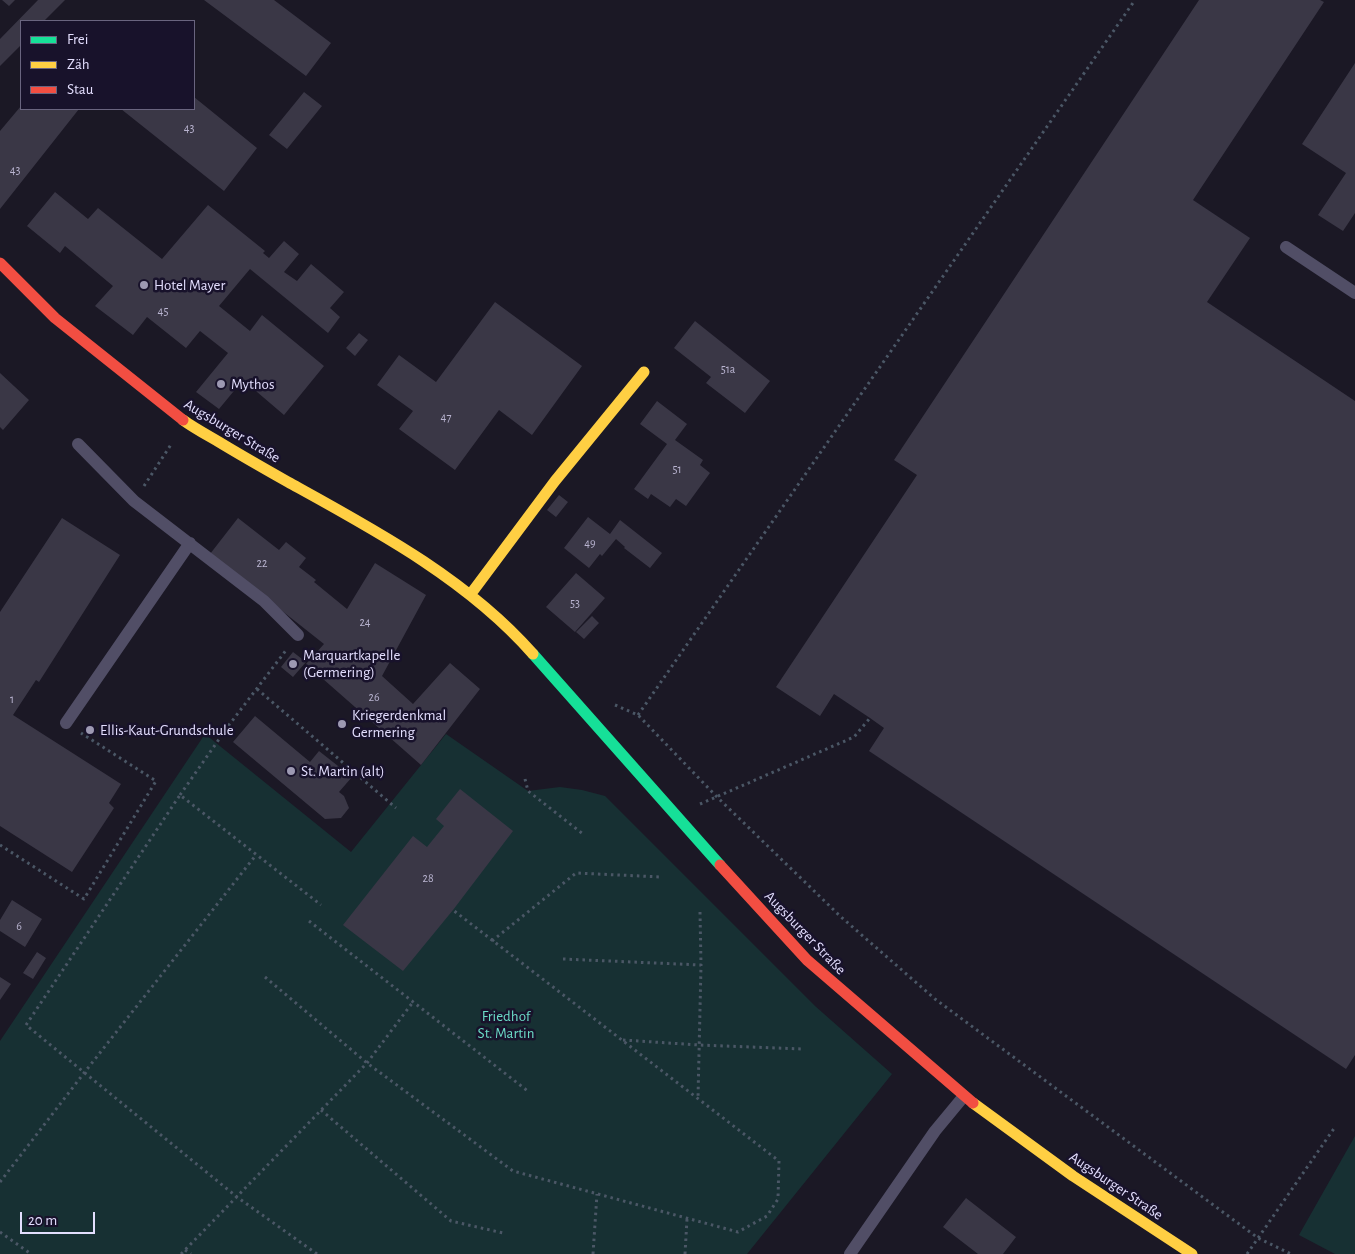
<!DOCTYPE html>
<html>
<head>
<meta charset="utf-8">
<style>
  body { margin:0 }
  #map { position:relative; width:1355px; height:1254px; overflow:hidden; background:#1b1825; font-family:"Alegreya Sans",sans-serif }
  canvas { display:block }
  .legend { position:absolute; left:20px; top:20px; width:175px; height:90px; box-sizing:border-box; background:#18122b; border:1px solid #69647f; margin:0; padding:6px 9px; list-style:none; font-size:15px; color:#e3defe }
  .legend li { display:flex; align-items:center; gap:10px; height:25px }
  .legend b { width:25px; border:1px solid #69647f }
  .scale { position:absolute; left:20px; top:1212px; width:75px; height:22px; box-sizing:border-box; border:2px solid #e3defe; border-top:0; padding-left:6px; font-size:15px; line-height:18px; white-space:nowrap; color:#e3defe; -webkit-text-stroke:4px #18122b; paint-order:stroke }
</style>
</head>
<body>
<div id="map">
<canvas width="1355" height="1254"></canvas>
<ul class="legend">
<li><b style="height:6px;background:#16e098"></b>Frei</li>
<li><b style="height:6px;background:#ffcf43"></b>Zäh</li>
<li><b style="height:6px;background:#f24e42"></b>Stau</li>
</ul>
<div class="scale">20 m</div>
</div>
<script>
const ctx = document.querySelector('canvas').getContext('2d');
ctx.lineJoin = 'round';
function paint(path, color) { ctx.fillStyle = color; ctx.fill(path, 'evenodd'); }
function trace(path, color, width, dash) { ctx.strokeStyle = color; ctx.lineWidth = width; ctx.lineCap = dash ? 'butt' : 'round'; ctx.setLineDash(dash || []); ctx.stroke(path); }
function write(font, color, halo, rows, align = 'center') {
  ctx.font = font + ' "Alegreya Sans",sans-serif'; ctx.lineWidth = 5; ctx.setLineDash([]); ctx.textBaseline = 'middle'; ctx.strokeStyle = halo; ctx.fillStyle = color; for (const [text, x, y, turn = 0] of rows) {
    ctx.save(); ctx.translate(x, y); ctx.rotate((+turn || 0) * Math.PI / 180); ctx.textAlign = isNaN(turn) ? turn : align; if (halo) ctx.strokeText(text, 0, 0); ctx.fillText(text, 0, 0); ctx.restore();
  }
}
paint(new Path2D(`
  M205,734L351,852L446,734L528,791L560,787L582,790L605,796L815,1006L892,1074L747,1254H0V1041Z
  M1355,1136V1254H1335L1299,1235Z`), '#173033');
paint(new Path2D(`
  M2,0H15L9,6Z
  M38,0H65L44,21H21V45L0,66V39Z
  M204,0H274L331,43L306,76Z
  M1199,0H1320L1324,2L1193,200L1250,238L1207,302L1355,401V1055L1346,1069L869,751L884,728L870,718L834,694L820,716L776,687L917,475L894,460Z
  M1355,63V213L1343,231L1318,215L1346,173L1302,144Z
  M304,92L322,106L287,149L269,135Z
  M194,97L257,148L224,191L121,109H194Z
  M21,106V109H79L0,209V131Z
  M55,192L88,219L98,208L162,259L208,205L265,251L263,253L269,258L284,241L299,254L284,272L297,281L311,264L344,292L330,308L340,317L328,333L250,269L219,306L250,331L262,315L324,366L284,415L243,380L219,409L196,392L228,353L200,331L186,348L147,317L133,335L95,306L113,286L65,246L60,253L27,226Z
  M495,302L582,366L532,435L499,410L455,470L399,429L413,411L377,385L399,355L436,382Z
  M695,321L770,381L745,413L706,383L711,377L674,348Z
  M359,333L368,340L355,356L346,348Z
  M0,373L29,400L3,430L0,427Z
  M657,401L687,424L675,440L703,460L700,465L710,473L686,506L676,499L670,507L651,494L648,499L634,489L667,444L640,424Z
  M559,495L568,502L556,517L547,510Z
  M588,517L610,534L620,520L662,553L650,568L624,548L625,547L616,539L602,556L600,554L589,568L564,548Z
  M62,518L120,555L39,682L36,680L13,715L121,784L109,803L114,808L72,872L0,826V612Z
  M238,518L279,550L286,542L306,558L299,567L316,580L314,582L347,609L375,563L426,595L382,676L413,704L450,663L480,689L421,765L306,664L324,644L210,554Z
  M576,573L605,598L575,632L546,607Z
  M592,616L599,623L584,639L576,632Z
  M293,652L306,662L293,677L281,667Z
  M255,716L310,762L319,751L352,777L339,792L344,796L349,808L341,818L325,819L233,742Z
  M460,789L513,831L453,910L403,971L343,925L413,836L427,847L444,826L436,819Z
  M12,900L42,919L25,947L0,931V920Z
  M37,952L46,958L33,979L23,973Z
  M0,977L11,984L0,1000Z
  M966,1198L1016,1237L1003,1254H978L943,1227Z`), '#3a3746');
trace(new Path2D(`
  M144,486L172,443
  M257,689L396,808
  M615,705L638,715L716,796L840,916L935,999L1258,1238L1291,1254
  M638,715L1135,0
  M525,779L528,791L583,834
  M180,795L229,725L287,649
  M700,804L854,737L870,718
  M0,845L84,899L156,781L81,733
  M700,912L701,965
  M309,921L529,1092
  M492,941L576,873L661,877
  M563,959L701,965L698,1098
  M265,977L367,1063L513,1171L738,1232L767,1216L778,1199L779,1161L453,910
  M623,1040L699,1045L803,1049
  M321,1110L451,1221L503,1233
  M0,1182L84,1073L256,855
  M0,1232L31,1254
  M185,1250L191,1254
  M181,1254L367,1063L413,1002
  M317,1254L237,1197L26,1025L180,795L321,905
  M593,1254L597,1194
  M685,1254L687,1219
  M1247,1254L1335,1127`), '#4b5766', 3, [2.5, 4]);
trace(new Path2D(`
  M1286,247L1355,293
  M78,444L134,501L264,601L298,635
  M66,723L190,543
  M850,1254L935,1131L964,1096`), '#514e66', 12);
trace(new Path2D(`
  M533,654L720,865`), '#16e098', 11);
trace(new Path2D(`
  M183,420C194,428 207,435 219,442C242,456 265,469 288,482C375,530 467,579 533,654
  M470,595L555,481L644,372
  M973,1103L1073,1176L1192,1254`), '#ffcf43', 11);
trace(new Path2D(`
  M0,263L55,318L183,420
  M720,865L807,960L973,1103`), '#f24e42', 11);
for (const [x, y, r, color] of [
  [144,285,5,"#9d99b2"],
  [221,384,5,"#9d99b2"],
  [293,664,5,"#9d99b2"],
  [342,724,5,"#9d99b2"],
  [90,730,5,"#9d99b2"],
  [291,771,5,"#9d99b2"]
]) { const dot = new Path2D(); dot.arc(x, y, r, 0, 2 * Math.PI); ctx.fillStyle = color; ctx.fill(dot); trace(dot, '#18122b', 2); }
write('12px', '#b9b4d0', null, [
  ["43",189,128],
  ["43",15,170],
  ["45",163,311],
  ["51a",728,369],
  ["47",446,417],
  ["51",677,469],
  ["49",590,543],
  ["22",262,563],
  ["53",575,603],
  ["24",365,622],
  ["26",374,697],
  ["1",12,699],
  ["28",428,878],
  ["6",19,926]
]);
write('15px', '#e3defe', '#18122b', [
  ["Hotel Mayer",154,285],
  ["Mythos",231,384],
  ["Marquartkapelle",303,655],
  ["(Germering)",303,672],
  ["Kriegerdenkmal",352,715],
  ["Germering",352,732],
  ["Ellis-Kaut-Grundschule",100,730],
  ["St. Martin (alt)",301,771]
], 'left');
write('15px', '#e3defe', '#18122b', [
  ["Augsburger Straße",232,431,31],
  ["Augsburger Straße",805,933,46],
  ["Augsburger Straße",1116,1186,34]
]);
write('15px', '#6bdcc7', '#18122b', [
  ["Friedhof",506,1016],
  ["St. Martin",506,1033]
]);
</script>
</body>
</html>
